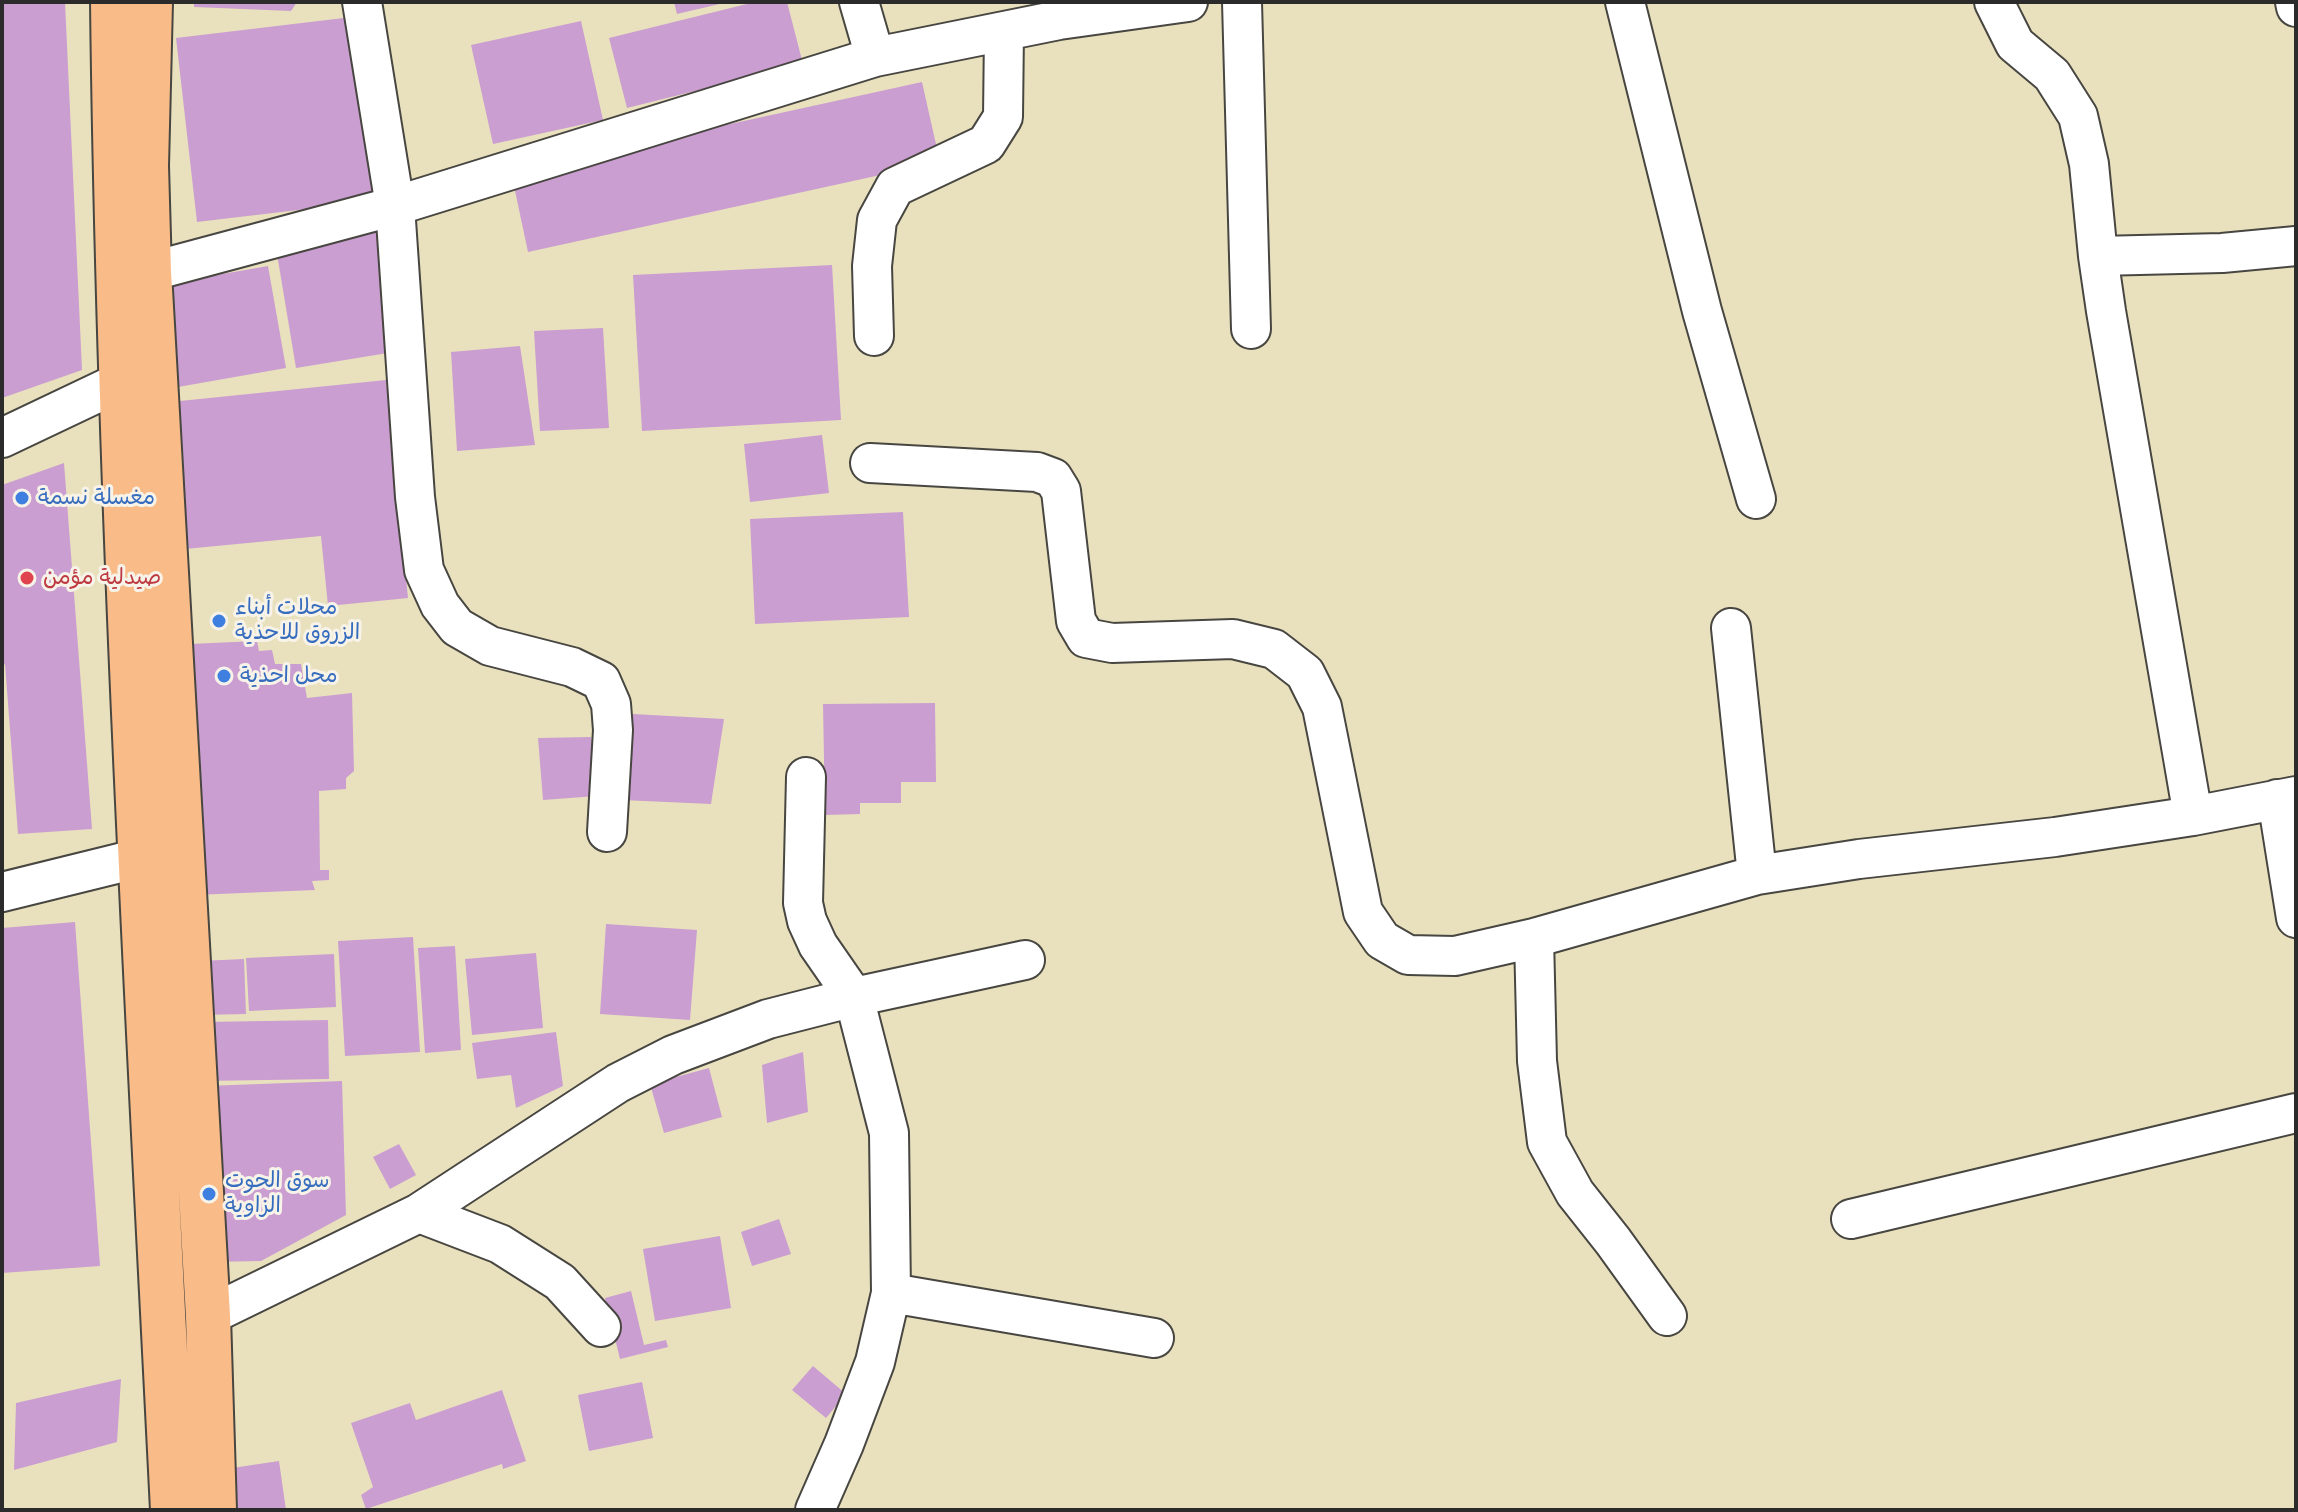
<!DOCTYPE html>
<html>
<head>
<meta charset="utf-8">
<style>
  body { margin:0 }
  #map { position:relative; width:2298px; height:1512px; overflow:hidden; background:#e9e1be; font-family:"Balsamiq Sans",sans-serif }
  canvas { display:block }
  .frame { position:absolute; inset:0; border:4px solid #2b2b2b; pointer-events:none }
</style>
</head>
<body>
<div id="map">
<canvas width="2298" height="1512"></canvas>
<div class="frame"></div>
</div>
<script>
const ctx = document.querySelector('canvas').getContext('2d');
ctx.lineJoin = 'round';
function paint(path, color) { ctx.fillStyle = color; ctx.fill(path, 'evenodd'); }
function trace(path, color, width, dash) { ctx.strokeStyle = color; ctx.lineWidth = width; ctx.lineCap = dash ? 'butt' : 'round'; ctx.setLineDash(dash || []); ctx.stroke(path); }
function write(font, color, halo, rows, align = 'center') {
  ctx.font = font + ' "Balsamiq Sans","Playpen Sans Arabic",sans-serif'; ctx.lineWidth = 6; ctx.setLineDash([]); ctx.textBaseline = 'middle'; ctx.strokeStyle = halo; ctx.fillStyle = color; for (const [text, x, y, turn = 0] of rows) {
    ctx.save(); ctx.translate(x, y); ctx.rotate((+turn || 0) * Math.PI / 180); ctx.textAlign = isNaN(turn) ? turn : align; if (halo) ctx.strokeText(text, 0, 0); ctx.fillText(text, 0, 0); ctx.restore();
  }
}
paint(new Path2D(`
  M2,2H65L82,370L2,398Z
  M194,2H297L291,11L194,7Z
  M674,2H724V3L677,14Z
  M755,2H787L803,64L627,108L609,38Z
  M352,17L374,201L197,222L176,38Z
  M581,21L603,120L493,144L471,45Z
  M922,82L940,162L528,252L511,172Z
  M380,232L400,351L296,368L276,248Z
  M832,265L841,420L642,431L633,275Z
  M268,266L286,368L178,387L160,285Z
  M603,328L609,428L540,431L534,331Z
  M520,346L535,445L457,451L451,352Z
  M386,380L408,598L328,606L321,536L185,549L170,402Z
  M822,435L829,493L750,502L744,444Z
  M64,463L92,829L18,834L5,664L2,666V485Z
  M903,512L909,617L755,624L750,519Z
  M257,641L259,651L272,650L275,664H301L307,698L352,693L354,771L346,778V789L319,791L320,870H329V880L312,881L315,890L194,895L190,644Z
  M935,703L936,782H901V803H860V814L825,815L823,704Z
  M633,714L724,719L711,804L622,800Z
  M591,737L597,796L543,800L538,738Z
  M75,922L100,1266L2,1273V928Z
  M606,924L697,930L690,1020L600,1014Z
  M413,937L420,1052L345,1056L338,941Z
  M455,946L461,1050L425,1053L418,948Z
  M536,953L543,1028L472,1035L465,959Z
  M334,954L336,1007L249,1011L246,958Z
  M244,959L246,1014L201,1015L199,961Z
  M328,1020L329,1079L205,1081L204,1022Z
  M556,1032L563,1086L516,1108L511,1075L477,1079L472,1043Z
  M803,1052L808,1112L767,1123L762,1065Z
  M709,1068L722,1117L664,1133L650,1084Z
  M342,1081L346,1215L261,1261L210,1262L205,1086Z
  M399,1144L416,1175L390,1189L373,1157Z
  M779,1219L791,1254L752,1266L741,1232Z
  M720,1236L731,1308L655,1321L643,1249Z
  M631,1291L644,1345L666,1340L668,1347L620,1359L605,1298Z
  M813,1366L846,1394L826,1418L792,1390Z
  M121,1379L117,1442L14,1470L16,1403Z
  M642,1382L653,1438L589,1451L578,1395Z
  M502,1390L526,1461L503,1469L502,1464L366,1509L361,1495L373,1487L351,1423L410,1403L416,1420Z
  M279,1461L286,1510H225L219,1470Z`), '#ca9ed0');
const street = new Path2D(`
  M362,2L395,206L415,497L424,570L440,605L457,627L490,646L572,667L601,681L611,704L613,730L607,832
  M859,2L875,57
  M1242,2L1251,329
  M1625,2L1702,311L1756,499
  M1994,2L2015,44L2052,75L2078,116L2089,164L2098,256L2106,311L2193,816
  M2295,2L2296,7
  M2098,256L2222,253L2296,246
  M149,272L395,206L875,57L1059,20L1188,2
  M874,336L872,266L877,220L895,187L986,144L1003,117L1004,31
  M2,438L120,382
  M870,463L1037,472L1053,478L1061,491L1076,621L1086,638L1112,643L1233,639L1274,649L1305,673L1322,707L1363,912L1382,940L1408,955L1455,956L1534,938L1757,875L1859,859L2055,837L2193,816L2296,796
  M1731,628L1757,875
  M806,777L803,903L807,921L818,945L854,997L889,1133L891,1293L875,1362L844,1444L815,1510
  M2277,799L2296,918
  M2,892L140,858
  M1534,938L1537,1061L1547,1142L1575,1193L1613,1241L1667,1316
  M419,1213L500,1244L560,1282L601,1327
  M1851,1219L2296,1113
  M891,1293L1154,1338
  M208,1316L419,1213L618,1083L673,1055L768,1019L854,997L1025,960`);
const primary = new Path2D(`
  M113,2C119,505 148,1008 173,1510
  M150,2L146,166L149,272L208,1316L214,1510`);
trace(street, '#484641', 42);
trace(primary, '#484641', 48);
trace(street, '#fff', 38);
trace(primary, '#f9bc89', 44);
for (const [x, y, r, color] of [
  [22,498,8,"#3f7fe0"],
  [27,578,8,"#e0444e"],
  [219,621,8,"#3f7fe0"],
  [224,676,8,"#3f7fe0"],
  [209,1194,8,"#3f7fe0"]
]) { const dot = new Path2D(); dot.arc(x, y, r, 0, 2 * Math.PI); ctx.fillStyle = color; ctx.fill(dot); trace(dot, '#f7f3e8', 3); }
write('22px', '#366cbe', '#f7f3e8', [
  ["مغسلة نسمة",38,498],
  ["محلات أبناء",235,608],
  ["الزروق للاحذية",235,633],
  ["محل احذية",240,676],
  ["سوق الحوت",225,1181],
  ["الزاوية",225,1206]
], 'left');
write('22px', '#be3a42', '#f7f3e8', [
  ["صيدلية مؤمن",43,578]
], 'left');
</script>
</body>
</html>
